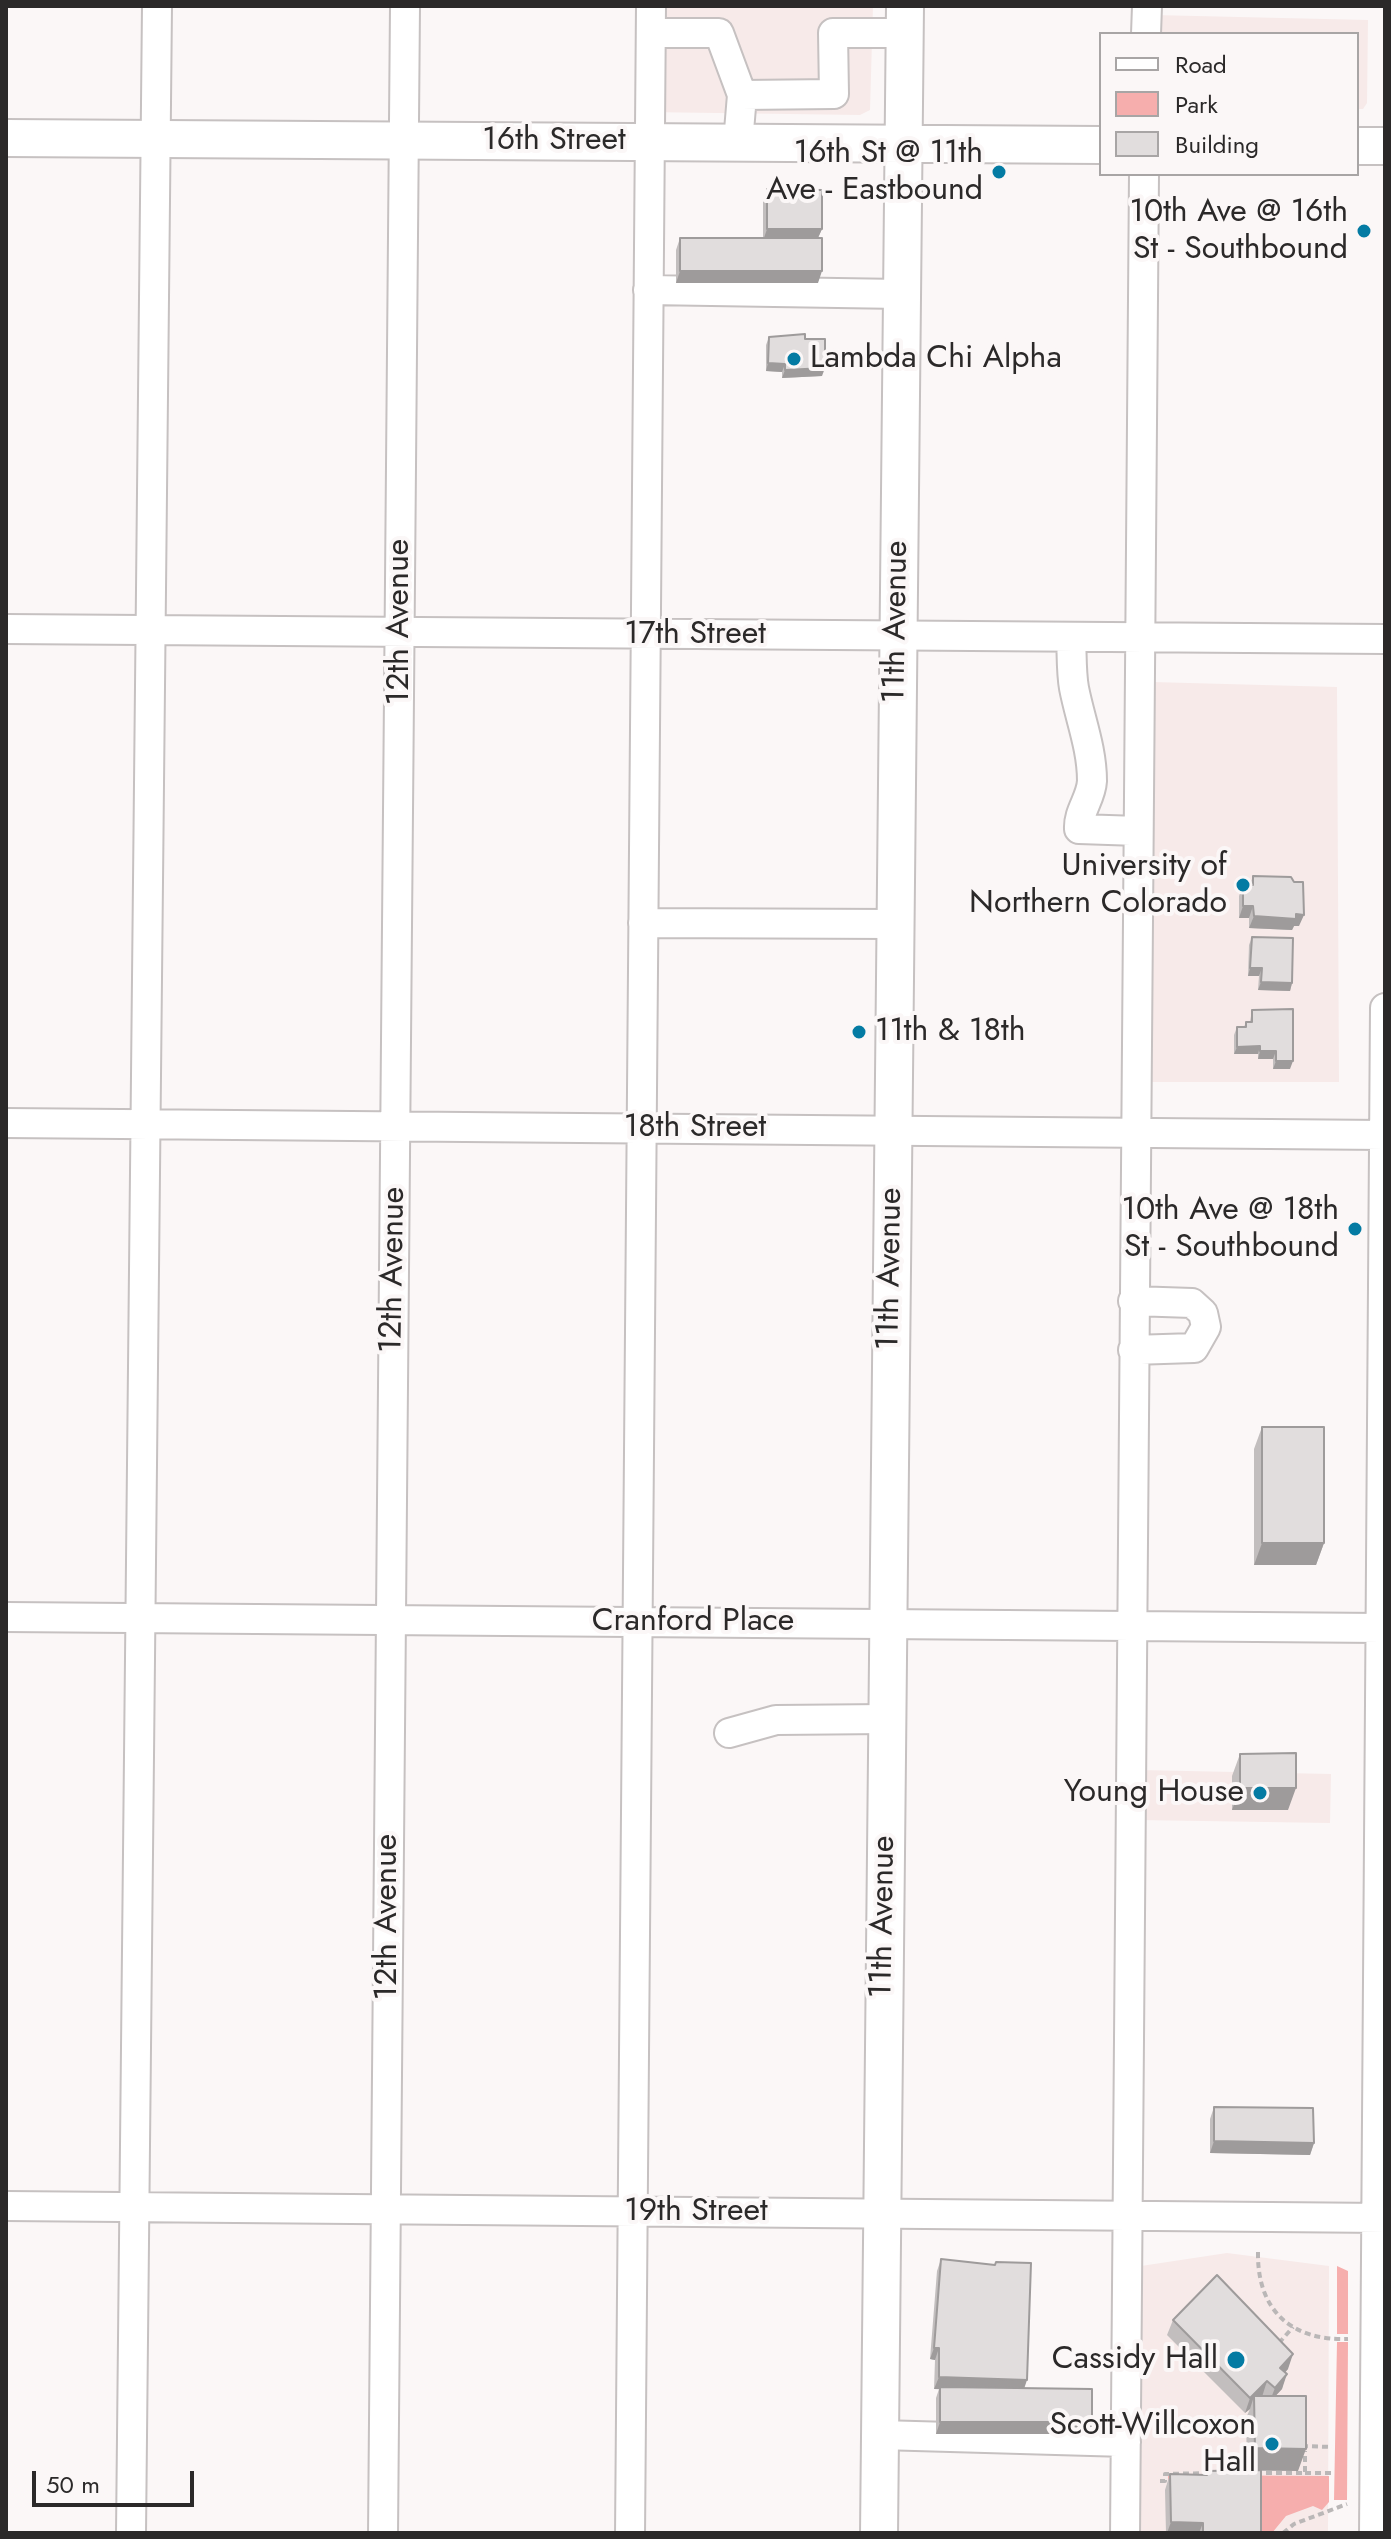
<!DOCTYPE html>
<html>
<head>
<meta charset="utf-8">
<style>
  body { margin:0 }
  #map { position:relative; width:1391px; height:2539px; overflow:hidden; background:#fbf7f7; font-family:Jost,sans-serif }
  canvas { display:block }
  .frame { position:absolute; inset:0; border:8px solid #2b2929; pointer-events:none }
  .legend { position:absolute; left:1099px; top:32px; width:260px; height:144px; box-sizing:border-box; background:#fbf7f7; border:2px solid #a8a5a5; margin:0; padding:10px 14px; list-style:none; font-size:24px; color:#2b2929 }
  .legend li { display:flex; align-items:center; gap:16px; height:40px }
  .legend b { width:40px; border:2px solid #a8a5a5 }
  .scale { position:absolute; left:32px; top:2471px; width:162px; height:36px; box-sizing:border-box; border:4px solid #2b2929; border-top:0; padding-left:10px; font-size:24px; line-height:28px; white-space:nowrap; color:#2b2929; -webkit-text-stroke:6px #fbf7f7; paint-order:stroke }
</style>
</head>
<body>
<div id="map">
<canvas width="1391" height="2539"></canvas>
<div class="frame"></div>
<ul class="legend">
<li><b style="height:10px;background:#fff"></b>Road</li>
<li><b style="height:22px;background:#f6aead"></b>Park</li>
<li><b style="height:22px;background:#e1dddd"></b>Building</li>
</ul>
<div class="scale">50 m</div>
</div>
<script>
const ctx = document.querySelector('canvas').getContext('2d');
ctx.lineJoin = 'round';
function paint(path, color) { ctx.fillStyle = color; ctx.fill(path, 'evenodd'); }
function trace(path, color, width, dash) { ctx.strokeStyle = color; ctx.lineWidth = width; ctx.lineCap = dash ? 'butt' : 'round'; ctx.setLineDash(dash || []); ctx.stroke(path); }
function write(font, color, halo, rows, align = 'center') {
  ctx.font = font + ' Jost,sans-serif'; ctx.lineWidth = 8; ctx.setLineDash([]); ctx.textBaseline = 'middle'; ctx.strokeStyle = halo; ctx.fillStyle = color; for (const [text, x, y, turn = 0] of rows) {
    ctx.save(); ctx.translate(x, y); ctx.rotate((+turn || 0) * Math.PI / 180); ctx.textAlign = isNaN(turn) ? turn : align; if (halo) ctx.strokeText(text, 0, 0); ctx.fillText(text, 0, 0); ctx.restore();
  }
}
paint(new Path2D(`
  M644,6H873L870,110L860,115L645,112Z
  M1153,15L1368,20L1367,103L1363,109H1357V34H1153Z
  M1152,682L1337,687L1339,1082H1144Z
  M1139,1770L1331,1774L1330,1823L1138,1820Z
  M1227,2253L1329,2266L1328,2533H1139L1141,2266Z`), '#f7eae9');
paint(new Path2D(`
  M1337,2266L1348,2271V2334H1337Z
  M1337,2342H1348L1347,2500H1334Z
  M1168,2475L1329,2476V2502L1322,2510L1313,2506L1286,2516L1272,2533H1256L1168,2489Z`), '#f6aead');
const minor = new Path2D(`
  M651,33H719L742,95L738,143
  M1146,34L1147,6
  M742,95L834,94L833,33H905
  M648,290L901,294
  M6,629L1385,639
  M1071,637C1072,653 1071,671 1074,688C1080,719 1092,748 1092,781C1091,799 1078,811 1079,829L1138,831
  M643,923L893,924
  M6,1123L1384,1135
  M1133,1350L1194,1348L1206,1327L1203,1313L1192,1303L1133,1301
  M6,1617L1381,1628
  M729,1733L776,1720L886,1719
  M6,2206L1385,2218
  M880,2435L1126,2442
  M131,2533L157,6
  M383,2533L405,6
  M630,2533L651,6
  M1125,2533L1144,174
  M1374,2533L1385,1008`);
const major = new Path2D(`
  M6,138L1101,145
  M1357,146H1385
  M879,2533L905,6`);
trace(minor, '#c6c1c1', 32);
trace(major, '#c6c1c1', 40);
trace(new Path2D(`
  M1258,2252C1257,2310 1291,2341 1348,2339
  M1279,2343L1293,2327
  M1302,2446L1332,2447
  M1256,2473H1305V2451
  M1305,2473H1331
  M1160,2481H1165V2474L1211,2473
  M1283,2533L1294,2524L1347,2504`), '#bab7b7', 4, [6, 4]);
trace(minor, '#fff', 28);
trace(major, '#fff', 36);
paint(new Path2D(`
  M767,189L822,229L818,238V283H676V250L680,238H763V201Z
  M769,337L805,339L822,376L782,378V372L766,371V345Z
  M1253,876L1299,926H1294L1292,930L1249,928V918H1239V896L1243,885H1250Z
  M1252,937L1292,983L1290,991L1258,990L1259,976H1248L1249,945Z
  M1252,1010L1290,1069H1273V1059H1258V1054H1234V1035L1237,1027H1244L1246,1022H1250Z
  M1262,1427L1324,1543L1316,1565H1254V1449Z
  M1240,1754L1288,1810H1232V1776Z
  M1214,2107L1314,2143L1310,2155L1210,2153V2119Z
  M941,2259L994,2265L996,2262L1024,2388L1088,2434H936V2398L939,2389H934L935,2360L930,2359L937,2271Z
  M1173,2320L1288,2369L1285,2372L1282,2389L1275,2396L1298,2471H1261V2533H1166L1165,2490L1170,2474L1205,2475L1207,2471L1247,2470L1246,2418L1250,2409L1245,2413L1167,2335Z`), '#c2bebe');
paint(new Path2D(`
  M767,229H822L817,240L763,241Z
  M680,271H822L818,283H676Z
  M768,363L785,364L782,372L766,371Z
  M825,368L822,376L782,378L785,370Z
  M1243,906H1253L1249,918H1239Z
  M1296,914L1304,915L1299,926H1294L1292,930L1249,928L1254,916Z
  M1250,968H1262L1259,976H1248Z
  M1261,982L1292,983L1290,991L1258,990Z
  M1260,1046L1258,1054H1234L1237,1047Z
  M1260,1051H1276L1273,1059H1258Z
  M1276,1061H1293L1290,1069H1273Z
  M1262,1543H1324L1316,1565H1254Z
  M1240,1788H1296L1288,1810H1232Z
  M1214,2141L1314,2143L1310,2155L1210,2153Z
  M934,2348H939L935,2360L930,2359Z
  M1293,2354L1288,2369L1275,2384L1280,2368Z
  M1287,2374L1282,2389L1269,2403L1275,2388Z
  M939,2377L1027,2380L1023,2392L934,2389Z
  M1267,2381L1262,2397L1254,2396L1250,2409L1245,2413L1250,2398Z
  M940,2422H1092L1088,2434H936Z
  M1255,2448L1306,2449L1298,2471L1247,2470Z
  M1171,2522L1203,2523L1199,2533H1167Z`), '#9e9b9b');
const building = new Path2D(`
  M767,189L822,190V229H767Z
  M680,238H822V271H680Z
  M805,334V339H825V368L785,370V364L768,363L769,337Z
  M1253,876L1291,877L1294,882H1303L1304,915L1296,914V919L1254,916L1253,906H1243V885H1253Z
  M1252,937L1293,938L1292,983L1261,982L1262,968H1250Z
  M1293,1009V1061H1276V1051H1260V1046L1237,1047V1027H1246V1022H1252V1010Z
  M1262,1427H1324V1543H1262Z
  M1296,1753V1788H1240V1754Z
  M1214,2107L1313,2108L1314,2143L1214,2141Z
  M941,2259L995,2265L996,2262L1031,2263L1027,2380L939,2377V2348H934Z
  M1217,2275L1293,2354L1280,2368L1287,2374L1275,2388L1267,2381L1250,2398L1173,2320Z
  M940,2387L1092,2389V2422H940Z
  M1254,2396H1306V2449L1255,2448Z
  M1261,2470V2533H1203V2523L1171,2522L1170,2474L1207,2475V2471Z`);
paint(building, '#e1dddd');
trace(building, '#9e9b9b', 2);
for (const [x, y, r, color] of [
  [999,172,8,"#047ba3"],
  [1364,231,8,"#047ba3"],
  [794,359,8,"#047ba3"],
  [1243,885,8,"#047ba3"],
  [859,1032,8,"#047ba3"],
  [1355,1229,8,"#047ba3"],
  [1260,1793,8,"#047ba3"],
  [1236,2360,10,"#047ba3"],
  [1272,2444,8,"#047ba3"]
]) { const dot = new Path2D(); dot.arc(x, y, r, 0, 2 * Math.PI); ctx.fillStyle = color; ctx.fill(dot); trace(dot, '#fbf7f7', 3); }
write('32px', '#2b2929', '#fbf7f7', [
  ["16th Street",554,141],
  ["12th Avenue",400,622,-90],
  ["11th Avenue",897,622,-89],
  ["17th Street",695,635],
  ["18th Street",695,1128],
  ["11th Avenue",891,1269,-89],
  ["12th Avenue",394,1270,-89],
  ["Cranford Place",693,1622],
  ["12th Avenue",388,1917,-90],
  ["11th Avenue",884,1917,-89],
  ["19th Street",696,2212]
]);
write('32px', '#2b2929', '#fbf7f7', [
  ["16th St @ 11th",983,154],
  ["Ave - Eastbound",983,191],
  ["10th Ave @ 16th",1348,213],
  ["St - Southbound",1348,250],
  ["Lambda Chi Alpha",810,359,"left"],
  ["University of",1227,867],
  ["Northern Colorado",1227,904],
  ["11th & 18th",875,1032,"left"],
  ["10th Ave @ 18th",1339,1211],
  ["St - Southbound",1339,1248],
  ["Young House",1244,1793],
  ["Cassidy Hall",1218,2360],
  ["Scott-Willcoxon",1256,2426],
  ["Hall",1256,2463]
], 'right');
</script>
</body>
</html>
